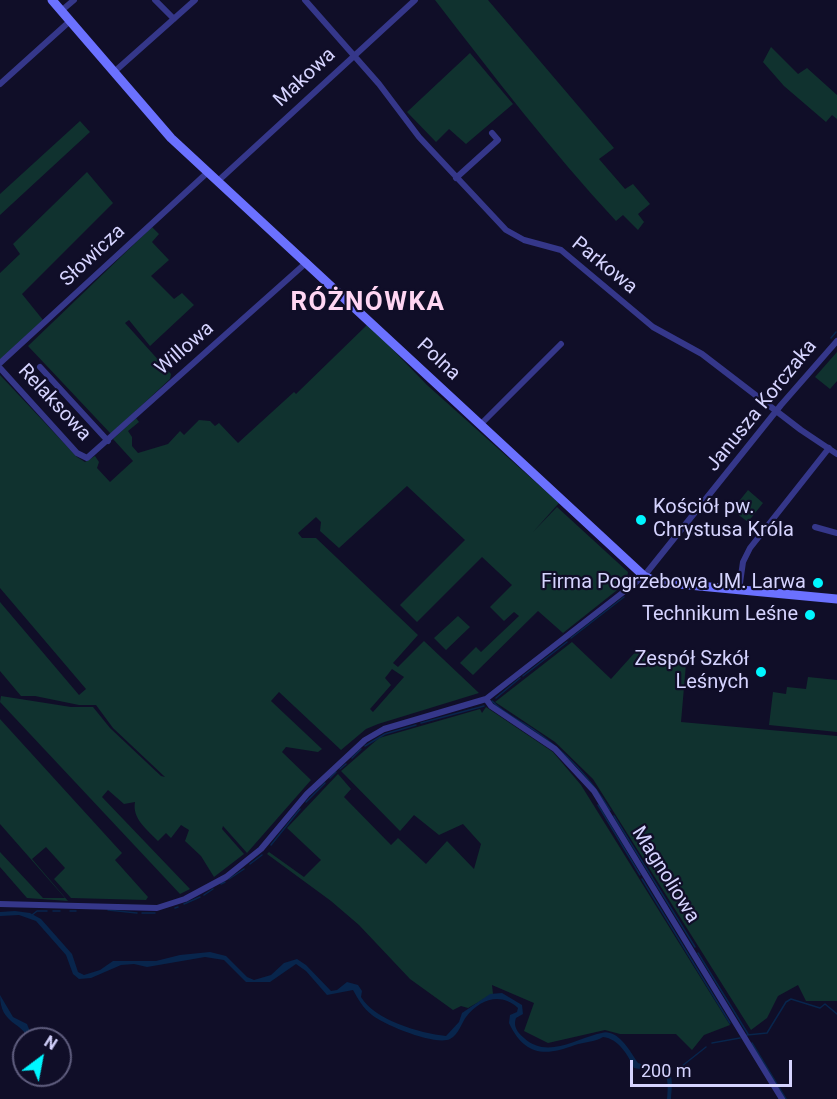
<!DOCTYPE html>
<html>
<head>
<meta charset="utf-8">
<style>
  body { margin:0 }
  #map { position:relative; width:837px; height:1099px; overflow:hidden; background:#100e28; font-family:Roboto,sans-serif }
  canvas { display:block }
  .north { position:absolute; left:12px; top:1027px; width:60px; height:60px; box-sizing:border-box; background:#100e28; border:2px solid #5f5d7e; border-radius:50%; rotate:32deg; font-size:16px; font-weight:700; line-height:24px; text-align:center; color:#d6d4ff }
  .north::after { content:''; display:block; margin:auto; width:21px; height:27px; background:#00f6ff; clip-path:polygon(50% 0,100% 100%,50% 72%,0 100%) }
  .scale { position:absolute; left:630px; top:1060px; width:162px; height:27px; box-sizing:border-box; border:3px solid #d6d4ff; border-top:0; padding-left:8px; font-size:18px; line-height:21px; white-space:nowrap; color:#d6d4ff; -webkit-text-stroke:4px #100e28; paint-order:stroke }
</style>
</head>
<body>
<div id="map">
<canvas width="837" height="1099"></canvas>
<div class="north">N</div>
<div class="scale">200 m</div>
</div>
<script>
const ctx = document.querySelector('canvas').getContext('2d');
ctx.lineJoin = 'round';
function paint(path, color) { ctx.fillStyle = color; ctx.fill(path, 'evenodd'); }
function trace(path, color, width, dash) { ctx.strokeStyle = color; ctx.lineWidth = width; ctx.lineCap = dash ? 'butt' : 'round'; ctx.setLineDash(dash || []); ctx.stroke(path); }
function write(font, color, halo, rows, align = 'center') {
  ctx.font = font + ' Roboto,sans-serif'; ctx.lineWidth = 4.5; ctx.setLineDash([]); ctx.textBaseline = 'middle'; ctx.strokeStyle = halo; ctx.fillStyle = color; for (const [text, x, y, turn = 0] of rows) {
    ctx.save(); ctx.translate(x, y); ctx.rotate((+turn || 0) * Math.PI / 180); ctx.textAlign = isNaN(turn) ? turn : align; if (halo) ctx.strokeText(text, 0, 0); ctx.fillText(text, 0, 0); ctx.restore();
  }
}
paint(new Path2D(`
  M435,0H488L614,148L599,159L625,189L633,184L650,204L638,214L644,222L638,230L623,215L616,221C551,151 493,75 435,0Z
  M771,47L798,74L807,68L837,95V119L832,115L826,122L784,86L763,62Z
  M470,53L513,104L466,144L449,129L436,142L407,112Z
  M80,121L90,132L0,215V194Z
  M87,172L113,203L22,294L43,320L0,361V273L20,254L13,244Z
  M152,227L159,234L152,242L169,260L151,276L174,299L182,293L194,305L150,346L129,320L125,323L171,374L170,379L111,434L28,346Z
  M368,324L427,385L559,503L533,532L557,507L628,572L626,583L563,633L538,611L473,675L460,663L476,647L481,652L519,616L514,612L504,621L490,607L512,585L482,557L417,622L400,605L465,540L407,486L339,548L320,531L321,522L316,517L298,533L302,538H316L418,635L393,663L398,667L424,641L479,693L378,724L366,729L341,750L279,692L271,701L322,749L318,752L286,747L282,752L311,780L247,853L223,826L222,829L244,854L214,877L201,856L185,841L189,830L181,825L171,838L166,833L158,841C146,829 132,818 135,802L124,804L108,790L102,797L190,889L180,894L0,702L1,696L71,707H93L110,728L161,776L165,777L113,728L96,705H79L35,696H21L0,671V602L79,695L86,689L0,588V375L77,457L85,462L95,456L99,462L97,468L110,482L133,461L113,439L136,418L139,422L128,431L132,437V446L138,453L168,444L180,431L184,435L199,420L210,421L215,426L219,423L238,443L294,392L296,394ZM392,669L404,677L373,712L370,709L391,685L385,678Z
  M837,352V381L830,389L815,377Z
  M748,490L763,503L748,522L732,510Z
  M458,616L470,627L446,650L434,638Z
  M572,642L611,679L638,649L686,664L681,722L837,736V1001H806L798,985L778,996L767,1018L751,1030L593,779L555,742L495,702Z
  M808,677L837,680V732L769,725L773,692L786,694L787,687L806,689Z
  M486,707L553,752L581,785L730,1025L704,1035L692,1050L676,1034H620L605,1030L548,1043L524,1031L534,1003L492,985L493,994L468,1008L461,1006L453,1010L410,979L359,925L331,901L267,854L269,852L304,877L321,860L287,828L338,774L351,789L344,797L391,845L398,838L426,864L447,841L474,869L481,844L463,824L439,835L414,815L400,831L341,771L379,738L480,709L482,713Z
  M0,719L122,853L115,860L148,897L146,900L71,898L54,879L65,868L46,847L32,859L68,901L27,898L0,867V852L43,898H65L0,824Z`), '#10322f');
paint(new Path2D(`
  M15,911L30,913L41,919L72,954L78,972L84,975L100,970L113,961H156L180,955L210,952L226,956L247,977L254,980L271,975L284,963L297,959L306,965L331,991L337,990L347,982L358,985L362,991L361,997C375,1020 419,1033 446,1036L459,1022L462,1013L490,994L502,993L522,1005L523,1014L516,1018C513,1026 517,1032 524,1038C546,1058 572,1041 597,1034C602,1033 605,1031 610,1033C622,1036 632,1054 638,1063C662,1071 676,1057 671,1099H667C671,1063 659,1073 634,1068C628,1055 619,1039 603,1037C595,1042 584,1042 575,1045C544,1057 524,1055 509,1023L510,1015L517,1012L518,1008C501,992 480,999 466,1017C461,1024 459,1034 450,1039C436,1046 384,1025 372,1015C363,1008 358,999 353,990L327,995L306,971L296,964L270,982H246L224,960L205,957L147,967L134,964L121,965L91,978L79,979L73,974L66,955L36,921L19,915L0,916V912Z
  M0,995L13,1017L27,1024L33,1039H28C23,1022 0,1025 0,995Z`), '#08254c');
trace(new Path2D(`
  M831,338L836,332
  M571,638L624,597
  M523,676L567,642
  M496,698L520,678
  M492,701C503,713 521,721 534,730C566,752 590,777 610,810
  M421,723L484,706
  M365,746L385,734L416,725
  M352,758L361,749
  M340,769L346,764
  M330,778L336,772
  M306,802L325,783
  M598,805L640,875
  M614,816L695,947
  M271,845L300,809
  M250,864L262,855
  M229,879L244,869
  M642,879L730,1023
  M221,884L225,882
  M204,895L213,889
  M184,904L200,897
  M175,908L178,907
  M108,910L137,913
  M53,911H60
  M70,911H76
  M142,913H155
  M32,915L37,911H47
  M698,953L748,1034
  M747,1035L767,1033L786,1002L791,999L820,1008L825,1004L837,1014
  M712,1043L740,1038
  M752,1043L786,1099
  M677,1070L706,1047`), '#08254c', 1.5);
trace(new Path2D(`
  M155,0L174,19
  M305,0L379,84L419,137L506,230L524,240L561,250L653,327L702,354L801,430L837,454
  M61,11L74,0
  M114,72L195,0
  M0,84L70,21
  M456,178L498,140L492,133
  M218,181L415,0
  M0,363L208,172
  M40,367L108,441
  M0,368L77,453L87,458L307,262
  M481,424L561,344
  M815,527L837,533
  M739,590L743,562L750,548L829,448
  M486,699L491,706L555,749L594,791L782,1099
  M0,904L157,908L185,899L226,877L261,849L307,794L365,740L384,729L486,699L644,576L781,405L837,341`), '#35378a', 6);
trace(new Path2D(`
  M52,0L171,138L644,576L657,582L837,599`), '#6b71ff', 9);
for (const [x, y, r, color] of [
  [641,520,6,"#00f6ff"],
  [818,583,6,"#00f6ff"],
  [810,615,6,"#00f6ff"],
  [761,672,6,"#00f6ff"]
]) { const dot = new Path2D(); dot.arc(x, y, r, 0, 2 * Math.PI); ctx.fillStyle = color; ctx.fill(dot); trace(dot, '#100e28', 2); }
write('20px', '#d6d4ff', '#100e28', [
  ["Makowa",305,78,-43],
  ["Słowicza",93,256,-43],
  ["Parkowa",604,266,39],
  ["Willowa",185,349,-41],
  ["Polna",438,360,43],
  ["Relaksowa",54,403,47],
  ["Janusza Korczaka",762,406,-51],
  ["Magnoliowa",665,875,58]
]);
write('20px', '#d6d4ff', '#100e28', [
  ["Kościół pw.",653,508,"left"],
  ["Chrystusa Króla",653,531,"left"],
  ["Firma Pogrzebowa JM. Larwa",806,583],
  ["Technikum Leśne",798,615],
  ["Zespół Szkół",749,660],
  ["Leśnych",749,683]
], 'right');
ctx.letterSpacing = '1.5px';
write('bold 26px', '#ffd6f3', '#100e28', [
  ["RÓŻNÓWKA",368,303]
]);
ctx.letterSpacing = '0px';
</script>
</body>
</html>
